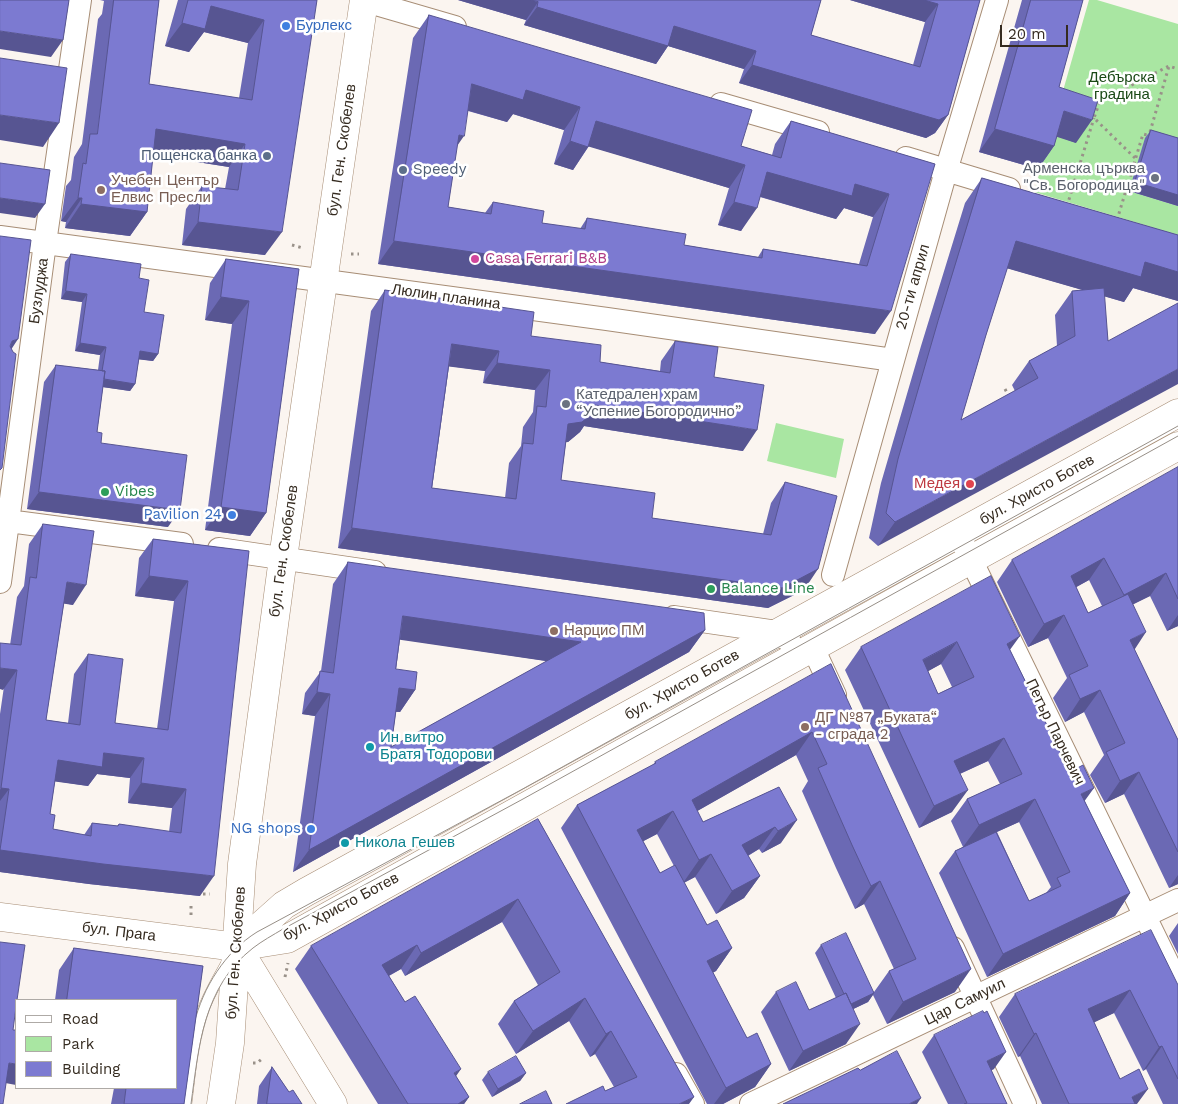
<!DOCTYPE html>
<html>
<head>
<meta charset="utf-8">
<style>
  body { margin:0 }
  #map { position:relative; width:1178px; height:1104px; overflow:hidden; background:#fbf5f0; font-family:"Work Sans",sans-serif }
  canvas { display:block }
  .legend { position:absolute; left:15px; top:999px; width:162px; height:90px; box-sizing:border-box; background:#fff; border:1px solid #aeaaa6; margin:0; padding:6px 9px; list-style:none; font-size:15px; color:#352b20 }
  .legend li { display:flex; align-items:center; gap:10px; height:25px }
  .legend b { width:25px; border:1px solid #aeaaa6 }
  .scale { position:absolute; left:1000px; top:25px; width:68px; height:22px; box-sizing:border-box; border:2px solid #352b20; border-top:0; padding-left:6px; font-size:15px; line-height:18px; white-space:nowrap; color:#352b20; -webkit-text-stroke:4px #fff; paint-order:stroke }
</style>
</head>
<body>
<div id="map">
<canvas width="1178" height="1104"></canvas>
<ul class="legend">
<li><b style="height:6px;background:#fff"></b>Road</li>
<li><b style="height:14px;background:#a9e6a2"></b>Park</li>
<li><b style="height:14px;background:#7c7ad1"></b>Building</li>
</ul>
<div class="scale">20 m</div>
</div>
<script>
const ctx = document.querySelector('canvas').getContext('2d');
ctx.lineJoin = 'round';
function paint(path, color) { ctx.fillStyle = color; ctx.fill(path, 'evenodd'); }
function trace(path, color, width, dash) { ctx.strokeStyle = color; ctx.lineWidth = width; ctx.lineCap = dash ? 'butt' : 'round'; ctx.setLineDash(dash || []); ctx.stroke(path); }
function write(font, color, halo, rows, align = 'center') {
  ctx.font = font + ' "Work Sans",sans-serif'; ctx.lineWidth = 5; ctx.setLineDash([]); ctx.textBaseline = 'middle'; ctx.strokeStyle = halo; ctx.fillStyle = color; for (const [text, x, y, turn = 0] of rows) {
    ctx.save(); ctx.translate(x, y); ctx.rotate((+turn || 0) * Math.PI / 180); ctx.textAlign = isNaN(turn) ? turn : align; if (halo) ctx.strokeText(text, 0, 0); ctx.fillText(text, 0, 0); ctx.restore();
  }
}
paint(new Path2D(`
  M1089,0H1097L1178,24V148L1129,191L1178,206V235L1034,192Z
  M776,423L844,439L836,478L767,461Z`), '#a9e6a2');
const service = new Path2D(`
  M186,1104C190,1073 192,1042 202,1013C208,995 219,977 228,961`);
const minor = new Path2D(`
  M362,0L455,27
  M721,104L818,132
  M906,158L1009,189
  M0,237L607,319L893,360
  M0,520L182,544
  M958,533L1178,984
  M219,549L375,572
  M833,575L946,171L997,0
  M0,582L45,243L80,0
  M674,617L777,632L789,641L798,656
  M813,648L835,695
  M953,948L1025,1104
  M676,1074L693,1104
  M751,1104L1178,900`);
const secondary = new Path2D(`
  M0,917L237,947L287,939L972,559L1178,446
  M237,947L284,905L306,892L1178,413`);
const primary = new Path2D(`
  M237,947L333,1104
  M221,1104L230,1043L242,864L283,558L364,0`);
trace(service, '#a78d75', 12);
trace(minor, '#a78d75', 24);
trace(secondary, '#a78d75', 29);
trace(primary, '#a78d75', 29);
trace(new Path2D(`
  M1150,132L1169,66
  M1135,158L1094,118L1100,101L1169,66L1178,69
  M1067,206L1094,118
  M1117,220L1143,134L1151,136
  M292,245L303,248
  M351,254H359
  M1005,389L1010,398
  M203,894H210
  M191,915V906
  M285,977L288,963
  M253,1063H257L263,1058`), '#999189', 3, [2.5, 4]);
trace(service, '#fff', 11);
trace(minor, '#fff', 22);
trace(secondary, '#fff', 28);
trace(primary, '#fff', 28);
trace(new Path2D(`
  M194,1024C203,987 225,952 257,932L519,791L1178,426
  M191,1104C199,1046 203,987 253,948C262,941 273,935 283,929L523,799L1178,436`), '#978f87', 1);
paint(new Path2D(`
  M100,0H159L149,84L239,98L248,43L204,32L189,52L165,46L178,0H317L265,255L182,245L186,209L202,186L225,189L229,167L153,155L147,212L130,236L65,228L66,222L61,221L66,186L71,180L74,157L82,144L98,19L102,14L104,1Z
  M458,0H821L811,35L913,65L925,22L850,0H980L948,115L935,133L926,138L739,83L744,69L668,46L656,64L524,25L526,20Z
  M1022,0H1083L1059,87L1076,143L1057,136L1054,146L1038,169L979,152Z
  M429,15L741,146L772,155L775,144L791,121L935,164L875,334L378,264L413,38ZM468,111L507,122L513,114L564,130L554,164L573,170L589,146L729,188L718,225L741,231L760,197L836,219L844,208L873,217L859,264L763,249L758,257L684,245L587,218L580,229L542,223L493,202L485,213L448,207L457,146Z
  M1151,130L1178,138V206L1129,191L1145,138Z
  M982,178L1178,235V301L1133,288L1124,302L1104,296L1108,341L878,546L869,538L881,483L921,346L965,203ZM1007,268L1083,290L1072,291L1055,315L1057,346L1029,361L1012,385L1015,391L961,420L986,335Z
  M71,254L139,278L144,312L158,354L153,361L139,359L135,384L130,391L103,387L97,432L101,443L168,527L27,509L44,382L56,365L98,370L100,355L75,351L82,302L61,299L65,262Z
  M226,259L299,269L266,513L250,536L205,530L232,324L205,320L210,283Z
  M385,290L531,336L600,362L660,371L661,361L675,341L714,377L743,451L584,426L580,432L568,442H566L561,480L652,518L763,534L771,503L785,482L804,590L768,608L338,548L371,311ZM449,366L485,371L483,383L535,390L533,412L523,427L521,446L509,463L505,498L432,488Z
  M1178,467V626L1167,631L1150,596L1133,604L1134,649L1178,740V884L1169,888L1124,794L1105,803L1090,775L1104,755L1084,712L1065,722L1053,698L1067,678L1048,638L1028,647L997,582L1012,560ZM1089,580L1102,606L1088,613L1076,587Z
  M43,524L73,605L64,603L46,720L68,723L74,674L88,654L115,723L157,729L174,601L135,596L139,558L153,539L249,551L200,896L89,884L0,872V714L17,597L24,586L29,544ZM97,774L130,778L128,803L172,808L169,832L119,824L117,826L92,823L84,835L53,829L50,814L55,781L88,786Z
  M348,562L705,630L689,652L293,872L315,716L302,714L305,693L321,671L333,584ZM400,639L547,661L391,747L396,712H400L415,690L396,669Z
  M991,576L1010,650L1130,893L1115,916L987,977L939,873L955,851L963,847L951,821L967,799L1000,784L988,761L960,774L952,812L919,828L845,670L861,647ZM941,664L952,687L938,694L928,671ZM1019,822L1051,887L1046,893L1029,901L997,832Z
  M831,664L955,992L887,1024L873,995L868,1002L853,1009L846,1044L789,1071L761,1012L776,992L809,1010L836,998L815,953L821,945L874,992L889,971L894,969L864,904L855,909L836,868L802,791L808,781L796,755L697,811L703,822L779,787L781,843L762,853L759,849L748,856L760,876L744,898L716,914L695,877L684,883L707,925L732,948L716,971L712,973L747,1038L771,1064L755,1087L723,1104H707L561,828L577,805L653,765L655,762ZM657,834L674,866L660,873L643,841Z
  M538,819L694,1097L605,1091L614,1087L595,1054L590,1057L569,1021L516,1054L498,1024L514,1001L538,985L502,922L405,976L401,969L389,976L405,1002L456,1076L469,1097L464,1104H378L295,969L311,946Z
  M1178,923V954L1169,936Z
  M74,948L203,966L184,1104H111L114,1088H176V1000H55L59,970Z
  M1178,985V1104H1163L1146,1069L1143,1071L1114,1013L1094,1022L1120,1079L1137,1104H1042L1020,1056L1018,1057L999,1017L1015,994Z
  M934,1035L994,1069L991,1070L1007,1104H948L922,1052Z
  M272,1067L289,1092L302,1104H257L259,1086Z
  M488,1072L526,1073L520,1081L492,1097L482,1080Z`), '#6b69b4');
paint(new Path2D(`
  M458,0H531L538,2L526,20Z
  M850,0H924L938,4L925,22Z
  M211,6L264,20L248,43L204,32L189,52L165,46L182,23Z
  M537,7L674,26L756,51L744,69L668,46L656,64L524,25Z
  M0,31L63,40L51,57L0,49Z
  M752,65L948,115L935,133L926,138L739,83Z
  M472,84L526,90L580,107L564,130L513,114L507,122L456,107Z
  M1064,111L1092,120L1076,143L1048,134Z
  M0,115L59,123L43,147L0,140Z
  M596,121L745,165L729,188L580,144Z
  M156,129L245,144L229,167L140,153Z
  M995,129L1054,146L1038,169L979,152Z
  M459,135L464,136L448,159Z
  M570,141L588,147L573,170L554,164Z
  M767,172L855,184L889,194L873,217L844,208L836,219L751,194Z
  M1135,182L1178,195V206L1129,191Z
  M0,198L45,204L35,218L0,213Z
  M78,198H82L66,222L61,221Z
  M734,202L757,208L741,231L718,225Z
  M81,204L147,212L130,236L65,228Z
  M198,222L282,232L265,255L182,245Z
  M394,241L891,311L875,334L378,264Z
  M1016,241L1145,262L1178,272V301L1133,288L1124,302L999,266Z
  M66,291L87,294L82,302L61,299Z
  M221,297L249,301L232,324L205,320Z
  M18,339L5,359L12,341Z
  M80,343L106,347L100,355L75,351Z
  M452,344L499,351L485,371L437,365Z
  M140,351L158,354L153,361L135,359Z
  M497,363L550,370L535,390L483,383Z
  M1178,369V384L878,546L895,522Z
  M100,379L135,384L130,391L95,386Z
  M595,405L757,430L743,451L584,426L580,432L568,442L554,444L568,424Z
  M39,492L180,510L168,527L27,509Z
  M221,507L266,513L250,536L205,530Z
  M352,528L818,569L804,590L768,608L338,548Z
  M1104,558L1089,580L1055,599L1071,576Z
  M1166,573L1150,596L1108,617L1124,595Z
  M149,576L188,581L174,601L135,596Z
  M67,582L86,585L73,605L53,602Z
  M1064,615L1048,638L1028,647L1044,624Z
  M1178,615V626L1167,631Z
  M403,616L581,642L566,664L388,638Z
  M705,630L689,652L293,872L309,850Z
  M1146,632L1131,655L1130,640Z
  M1020,636L1004,658L1007,644Z
  M957,642L941,664L907,683L923,660Z
  M0,668L17,670L3,690L0,689Z
  M399,688L415,690L400,712L384,710Z
  M1100,690L1084,712L1065,722L1080,699Z
  M317,692L330,694L315,716L302,714Z
  M812,732L796,755L678,822L692,800Z
  M1004,738L988,761L939,783L954,761Z
  M104,753L144,758L130,778L97,774L88,786L44,780L58,760Z
  M1139,772L1124,794L1105,803L1120,781Z
  M141,783L186,789L172,808L128,803Z
  M1,788L9,789L0,801V790Z
  M1094,788L1078,810L1081,794Z
  M968,790L952,812L919,828L934,806Z
  M1035,799L1019,822L963,847L979,825Z
  M673,811L657,834L621,853L637,830Z
  M797,820L781,843L762,853L778,831Z
  M775,827L759,849L726,868L742,845Z
  M0,850L214,876L200,896L89,884L0,872Z
  M711,854L695,877L683,883L699,860Z
  M1178,875V884L1169,888Z
  M760,876L744,898L716,914L732,891Z
  M880,881L864,904L855,909L871,886Z
  M1130,893L1115,916L987,977L1003,954Z
  M518,899L502,922L405,976L421,953Z
  M417,945L401,969L366,988L382,965Z
  M732,948L716,971L691,984L707,961Z
  M971,969L955,992L887,1024L903,1002Z
  M1130,990L1114,1013L1072,1033L1088,1009Z
  M874,993L868,1002L843,1014L849,1005Z
  M585,998L569,1021L516,1054L533,1031Z
  M860,1024L846,1044L789,1071L803,1051Z
  M611,1031L595,1054L590,1057L606,1034Z
  M1036,1033L1020,1056L1018,1057L1034,1034Z
  M1162,1046L1146,1069L1143,1071L1159,1047Z
  M1006,1052L994,1069L975,1078L987,1061Z
  M9,1063L16,1064V1085L0,1082Z
  M771,1064L755,1087L723,1104H714L726,1088Z
  M461,1069L445,1092L454,1073Z
  M526,1073L520,1081L492,1097L498,1089Z
  M1148,1089L1137,1104H1127L1132,1097Z
  M469,1097L464,1104H458Z
  M694,1097L689,1104H679Z
  M921,1098L917,1104H909Z`), '#575592');
const building = new Path2D(`
  M0,0H69L63,40L0,31Z
  M114,0H159L149,84L252,100L264,20L211,6L205,29L182,23L188,0H317L282,232L198,222L202,186L238,190L245,144L156,129L147,212L81,204L82,198H78L83,163L86,164L90,134H97Z
  M531,0H821L811,35L920,67L938,4L924,0H980L948,115L939,120L752,65L756,51L674,26L668,46L537,7L538,2Z
  M1031,0H1083L1059,87L1098,100L1092,120L1064,111L1054,146L995,129Z
  M429,15L752,110L741,146L781,158L791,121L935,164L891,311L394,241ZM472,84L523,100L526,90L580,107L570,141L588,147L596,121L745,165L734,202L757,208L767,172L852,196L855,184L889,194L867,266L763,249L762,258L684,245L686,234L587,218L585,229L542,223L544,211L493,202L491,214L448,207L459,135L464,136Z
  M0,58L67,68L59,123L0,115Z
  M1151,130L1178,138V195L1135,182Z
  M0,163L50,170L45,204L0,198Z
  M982,178L1178,235V272L1145,262L1141,277L1016,241L986,335L961,420L1038,378L1029,361L1075,336L1072,291L1104,288L1108,341L1178,303V369L895,522L886,513L898,459L938,321Z
  M0,236L31,240L18,339L12,341L10,346L13,352L16,354L2,468L0,470Z
  M71,254L141,264L139,278L149,280L144,312L164,315L158,354L140,351L135,384L104,379L105,371H102L106,347L80,343L87,294L66,291Z
  M226,259L299,269L266,513L221,507L249,301L221,297Z
  M385,290L534,312L531,336L601,345L600,362L670,373L675,341L718,347L714,377L764,385L757,430L595,405L594,412L582,422L568,424L561,480L655,493L652,518L771,535L785,482L837,496L818,569L782,588L352,528ZM452,344L499,351L497,363L550,370L546,407L537,406L533,444L523,443L516,499L432,488Z
  M56,365L105,371L97,432L102,433L101,443L187,455L180,510L39,492Z
  M1178,467V599L1166,573L1124,595L1104,558L1071,576L1088,613L1128,594L1146,632L1130,640L1178,740V852L1139,772L1120,781L1106,752L1125,743L1100,690L1080,699L1069,675L1088,666L1064,615L1044,624L1012,560Z
  M43,524L94,531L86,585L67,582L46,720L80,725L88,654L123,659L115,723L168,730L188,581L149,576L153,539L249,551L214,876L103,864L0,850L9,789L1,788L17,670L0,668V643L21,645L30,577L36,578ZM104,753L144,758L141,783L186,789L181,833L119,824L118,826L92,823L91,836L53,829L55,815L50,814L58,760L102,767Z
  M348,562L704,613L705,630L309,850L330,694L317,692L320,671L333,673ZM403,616L581,642L391,747L399,688L415,690L417,672L396,669Z
  M991,576L1020,636L1007,644L1070,772L1083,765L1094,788L1081,794L1130,893L1003,954L955,851L996,832L1029,901L1061,886L1057,878L1070,872L1035,799L979,825L967,799L1022,774L1004,738L954,761L968,790L934,806L861,647ZM957,642L974,677L938,694L923,660Z
  M831,664L971,969L903,1002L889,971L916,959L880,881L871,886L852,845L818,768L827,764L812,732L692,800L703,822L779,787L797,820L778,831L775,827L742,845L760,876L732,891L711,854L699,860L673,811L637,830L660,873L675,865L707,925L717,920L732,948L707,961L747,1038L757,1033L771,1064L726,1088L577,805L656,763L655,762Z
  M538,819L694,1097L679,1104H566L603,1086L605,1091L637,1077L611,1031L606,1034L585,998L533,1031L514,1001L560,972L518,899L421,953L417,945L382,965L405,1002L415,996L461,1069L454,1073L469,1097L458,1104H408L311,946Z
  M1151,930L1178,985V1079L1162,1046L1159,1047L1130,990L1088,1009L1120,1079L1139,1069L1148,1089L1132,1097L1135,1104H1069L1036,1033L1034,1034L1015,994Z
  M846,933L874,993L851,1004L846,993L844,994L821,945Z
  M0,942L25,945L17,1000H16V1007L13,1030H16V1064L9,1063L3,1104H0Z
  M74,948L203,966L184,1104H124L126,1088H176V1000H67Z
  M796,982L809,1010L846,993L860,1024L803,1051L776,992Z
  M983,1011L984,1013L987,1011L1006,1052L987,1061L1007,1104H964L967,1103L934,1035Z
  M897,1051L921,1098L909,1104H783L858,1068L860,1070Z
  M516,1056L526,1073L498,1089L488,1072Z
  M272,1067L289,1092L293,1090L302,1104H267Z
  M546,1091L552,1104H520Z`);
paint(building, '#7c7ad1');
trace(building, '#575592', 1);
for (const [x, y, r, color] of [
  [286,26,5,"#3f7fe0"],
  [267,156,5,"#5c6f8a"],
  [403,170,5,"#5c6f8a"],
  [1155,178,5,"#6b7280"],
  [101,190,5,"#8d6e63"],
  [475,259,5,"#d1479c"],
  [566,404,5,"#6b7280"],
  [970,484,5,"#e0444e"],
  [105,492,5,"#2e9e5b"],
  [232,515,5,"#3f7fe0"],
  [711,589,5,"#2e9e5b"],
  [554,631,5,"#8d6e63"],
  [805,727,5,"#8d6e63"],
  [370,747,5,"#0f9aa8"],
  [311,829,5,"#3f7fe0"],
  [345,843,5,"#0f9aa8"]
]) { const dot = new Path2D(); dot.arc(x, y, r, 0, 2 * Math.PI); ctx.fillStyle = color; ctx.fill(dot); trace(dot, '#fff', 2); }
write('15px', '#366cbe', '#fff', [
  ["Бурлекс",296,26,"left"],
  ["Pavilion 24",222,515],
  ["NG shops",301,829]
], 'right');
write('15px', '#1a4916', '#fff', [
  ["Дебърска",1122,78],
  ["градина",1122,95]
]);
write('15px', '#352b20', '#fff', [
  ["бул. Ген. Скобелев",342,150,-82],
  ["20-ти април",913,287,-74],
  ["Бузлуджа",39,291,-82],
  ["Люлин планина",446,297,8],
  ["бул. Христо Ботев",1037,490,-29],
  ["бул. Ген. Скобелев",284,551,-82],
  ["бул. Христо Ботев",682,685,-29],
  ["Петър Парчевич",1055,732,64],
  ["бул. Христо Ботев",341,907,-28],
  ["бул. Прага",119,932,7],
  ["бул. Ген. Скобелев",236,953,-86],
  ["Цар Самуил",965,1002,-26]
]);
write('15px', '#4e5e75', '#fff', [
  ["Пощенска банка",257,156],
  ["Speedy",413,170,"left"]
], 'right');
write('15px', '#5b616d', '#fff', [
  ["Арменска църква",1145,169],
  ["\"Св. Богородица\"",1145,186],
  ["Катедрален храм",576,395,"left"],
  ["“Успение Богородично”",576,412,"left"]
], 'right');
write('15px', '#785e54', '#fff', [
  ["Учебен Център",111,181],
  ["Елвис Пресли",111,198],
  ["Нарцис ПМ",564,631],
  ["ДГ №87 „Буката“",815,718],
  ["- сграда 2",815,735]
], 'left');
write('15px', '#b23c85', '#fff', [
  ["Casa Ferrari B&B",485,259]
], 'left');
write('15px', '#be3a42', '#fff', [
  ["Медея",960,484]
], 'right');
write('15px', '#27864d', '#fff', [
  ["Vibes",115,492],
  ["Balance Line",721,589]
], 'left');
write('15px', '#0d838f', '#fff', [
  ["Ин витро",380,738],
  ["Братя Тодорови",380,755],
  ["Никола Гешев",355,843]
], 'left');
</script>
</body>
</html>
